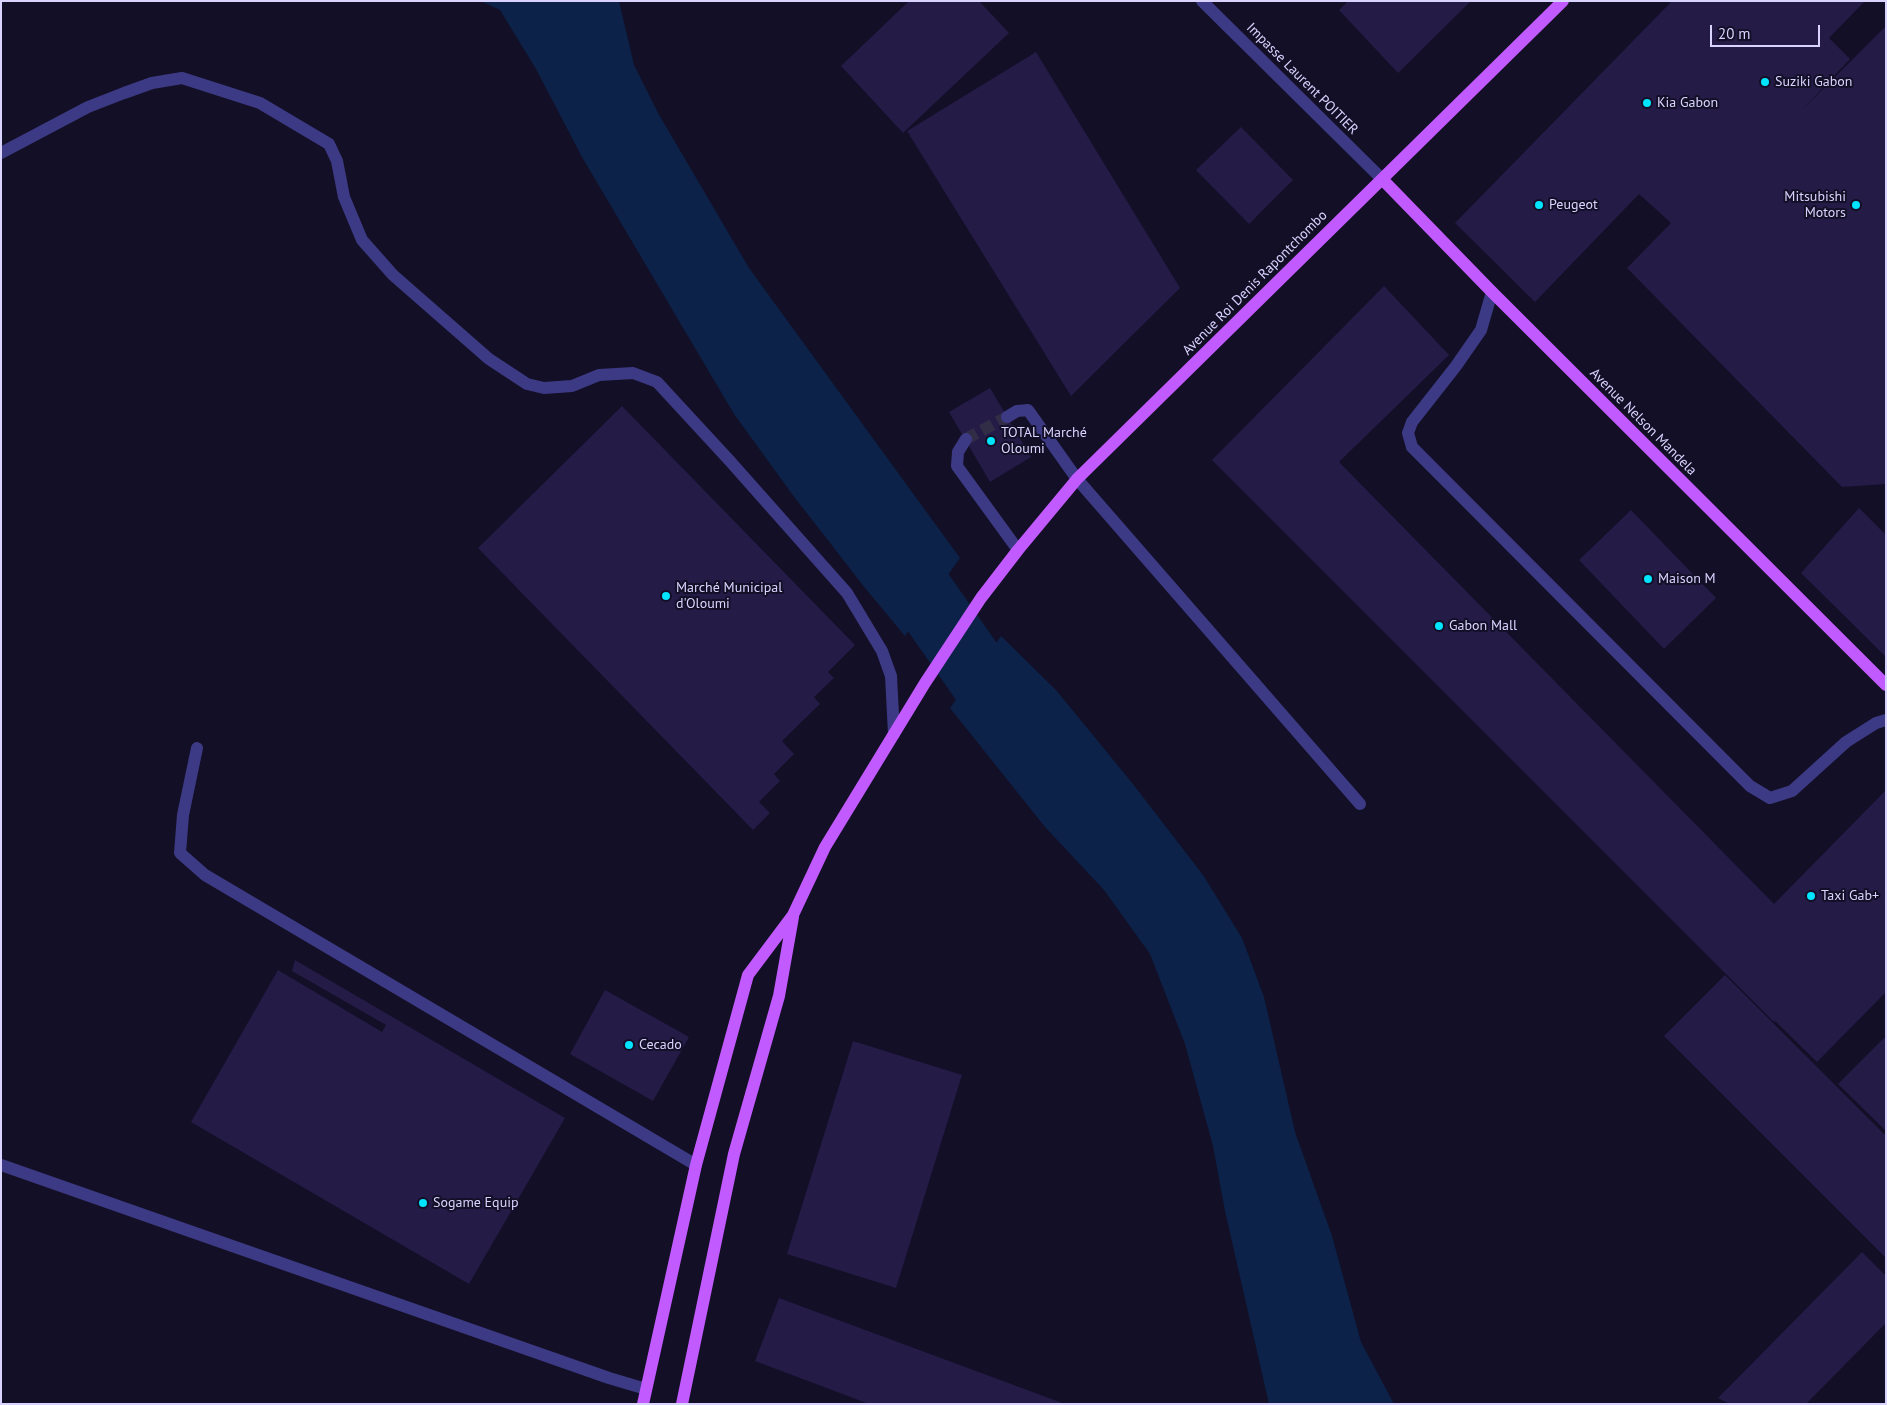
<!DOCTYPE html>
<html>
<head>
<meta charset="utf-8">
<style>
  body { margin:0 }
  #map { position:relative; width:1887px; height:1405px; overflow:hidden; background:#130f26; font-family:"PT Sans",sans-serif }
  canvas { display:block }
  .frame { position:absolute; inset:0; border:2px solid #d9d4ff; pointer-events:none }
  .scale { position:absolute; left:1710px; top:25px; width:110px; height:22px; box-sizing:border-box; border:2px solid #d9d4ff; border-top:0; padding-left:6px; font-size:15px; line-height:18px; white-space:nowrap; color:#d9d4ff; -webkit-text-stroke:4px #130f26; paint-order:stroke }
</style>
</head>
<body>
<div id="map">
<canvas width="1887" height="1405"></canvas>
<div class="frame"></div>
<div class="scale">20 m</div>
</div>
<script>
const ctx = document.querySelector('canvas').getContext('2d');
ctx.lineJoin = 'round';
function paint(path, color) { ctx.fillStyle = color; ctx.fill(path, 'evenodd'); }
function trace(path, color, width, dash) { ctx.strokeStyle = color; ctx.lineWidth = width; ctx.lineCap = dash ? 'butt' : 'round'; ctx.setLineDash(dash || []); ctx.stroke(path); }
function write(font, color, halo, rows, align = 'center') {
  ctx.font = font + ' "PT Sans",sans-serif'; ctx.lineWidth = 4; ctx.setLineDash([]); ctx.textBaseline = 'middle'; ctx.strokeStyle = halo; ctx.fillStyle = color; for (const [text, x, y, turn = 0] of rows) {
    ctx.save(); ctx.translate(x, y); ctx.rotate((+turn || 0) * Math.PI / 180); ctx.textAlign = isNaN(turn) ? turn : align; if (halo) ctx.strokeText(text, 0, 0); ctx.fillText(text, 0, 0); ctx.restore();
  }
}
paint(new Path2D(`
  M481,1H619L634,65L658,113L749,268L960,558L905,636L865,588L792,494L734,414L582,157L536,69L500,10Z
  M1001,636L1056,690L1133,784L1203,875L1242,938L1264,997L1295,1132L1332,1236L1361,1342L1394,1404H1269L1225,1211L1213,1146L1185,1044L1150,954L1104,890L1045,827L950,708Z`), '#0c2248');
trace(new Path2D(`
  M876,528L981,678L1032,743`), '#0c2248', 66);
paint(new Path2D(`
  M909,1H979L1009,33L903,133L841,66Z
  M1348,1H1471L1398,73L1339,10Z
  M1672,1H1865L1829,38L1850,59L1802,110L1886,26V484L1842,487L1627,268L1671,223L1639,194L1535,302L1455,223Z
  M1036,52L1180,288L1071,396L907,131Z
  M1241,127L1293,180L1249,224L1196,170Z
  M1384,286L1449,355L1339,462L1774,904L1886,790V992L1817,1062L1775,1021L1774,1022L1212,460Z
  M990,388L1031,457L990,482L949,412Z
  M622,406L855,645L828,672L834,678L814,697L820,704L782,741L794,754L774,774L780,781L759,802L770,813L753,830L478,548Z
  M1859,508L1886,535V657L1801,573Z
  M1631,510L1716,598L1664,649L1579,560Z
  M295,960L565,1118L469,1284L191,1122L278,970L382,1032L386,1025L292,971Z
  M1725,975L1886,1136V1258L1664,1036Z
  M605,990L689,1037L653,1101L570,1054Z
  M1884,1038L1886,1039V1131L1838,1084Z
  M853,1041L962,1075L896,1288L787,1254Z
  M1862,1252L1886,1276V1323L1806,1404H1730L1718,1398Z
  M779,1298L1065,1404H869L755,1361Z`), '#241b47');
trace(new Path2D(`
  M966,439L1007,417`), '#312d47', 12, [12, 6]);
trace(new Path2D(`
  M1202,1L1382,179
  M1,153L88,107L124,93L152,83L182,78L260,103L329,144L337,161L344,197L362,240L393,275L489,359L527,384L544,388L572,386L599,375L633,373L657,382L729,460L847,593L882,651L891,676L894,734
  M1492,292L1481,330L1456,366L1412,422L1408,433L1412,447L1750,786L1770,798L1792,791L1846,742L1876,723L1886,720
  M1007,417L1017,411L1028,410L1077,479L1360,804
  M966,439L958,452L957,466L1018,550
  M197,748L183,815L180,853L205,875L696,1165
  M1,1165L609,1378L646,1389`), '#3d3a85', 12);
trace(new Path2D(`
  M1382,179L1492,292L1886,685
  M643,1404L696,1165L748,975L793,915L825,847L925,683L981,598L1018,550L1077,479L1563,1
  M682,1404L734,1154L779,996L793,917`), '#c25bff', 12);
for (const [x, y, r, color] of [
  [1765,82,5,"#00e5ff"],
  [1647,103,5,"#00e5ff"],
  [1539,205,5,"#00e5ff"],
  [1856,205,5,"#00e5ff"],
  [991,441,5,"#00e5ff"],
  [1648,579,5,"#00e5ff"],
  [666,596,5,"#00e5ff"],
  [1439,626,5,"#00e5ff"],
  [1811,896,5,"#00e5ff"],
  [629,1045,5,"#00e5ff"],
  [423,1203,5,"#00e5ff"]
]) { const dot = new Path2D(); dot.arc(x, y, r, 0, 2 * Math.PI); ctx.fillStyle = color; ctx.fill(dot); trace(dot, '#130f26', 2); }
write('14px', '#d9d4ff', '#130f26', [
  ["Impasse Laurent POITIER",1302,79,45],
  ["Avenue Roi Denis Rapontchombo",1255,283,-45],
  ["Avenue Nelson Mandela",1643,422,45]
]);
write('14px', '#d9d4ff', '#130f26', [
  ["Suziki Gabon",1775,82],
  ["Kia Gabon",1657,103],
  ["Mitsubishi",1846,197,"right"],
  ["Motors",1846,213,"right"],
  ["Peugeot",1549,205],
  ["TOTAL Marché",1001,433],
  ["Oloumi",1001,449],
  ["Maison M",1658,579],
  ["Marché Municipal",676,588],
  ["d'Oloumi",676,604],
  ["Gabon Mall",1449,626],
  ["Taxi Gab+",1821,896],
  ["Cecado",639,1045],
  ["Sogame Equip",433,1203]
], 'left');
</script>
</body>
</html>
